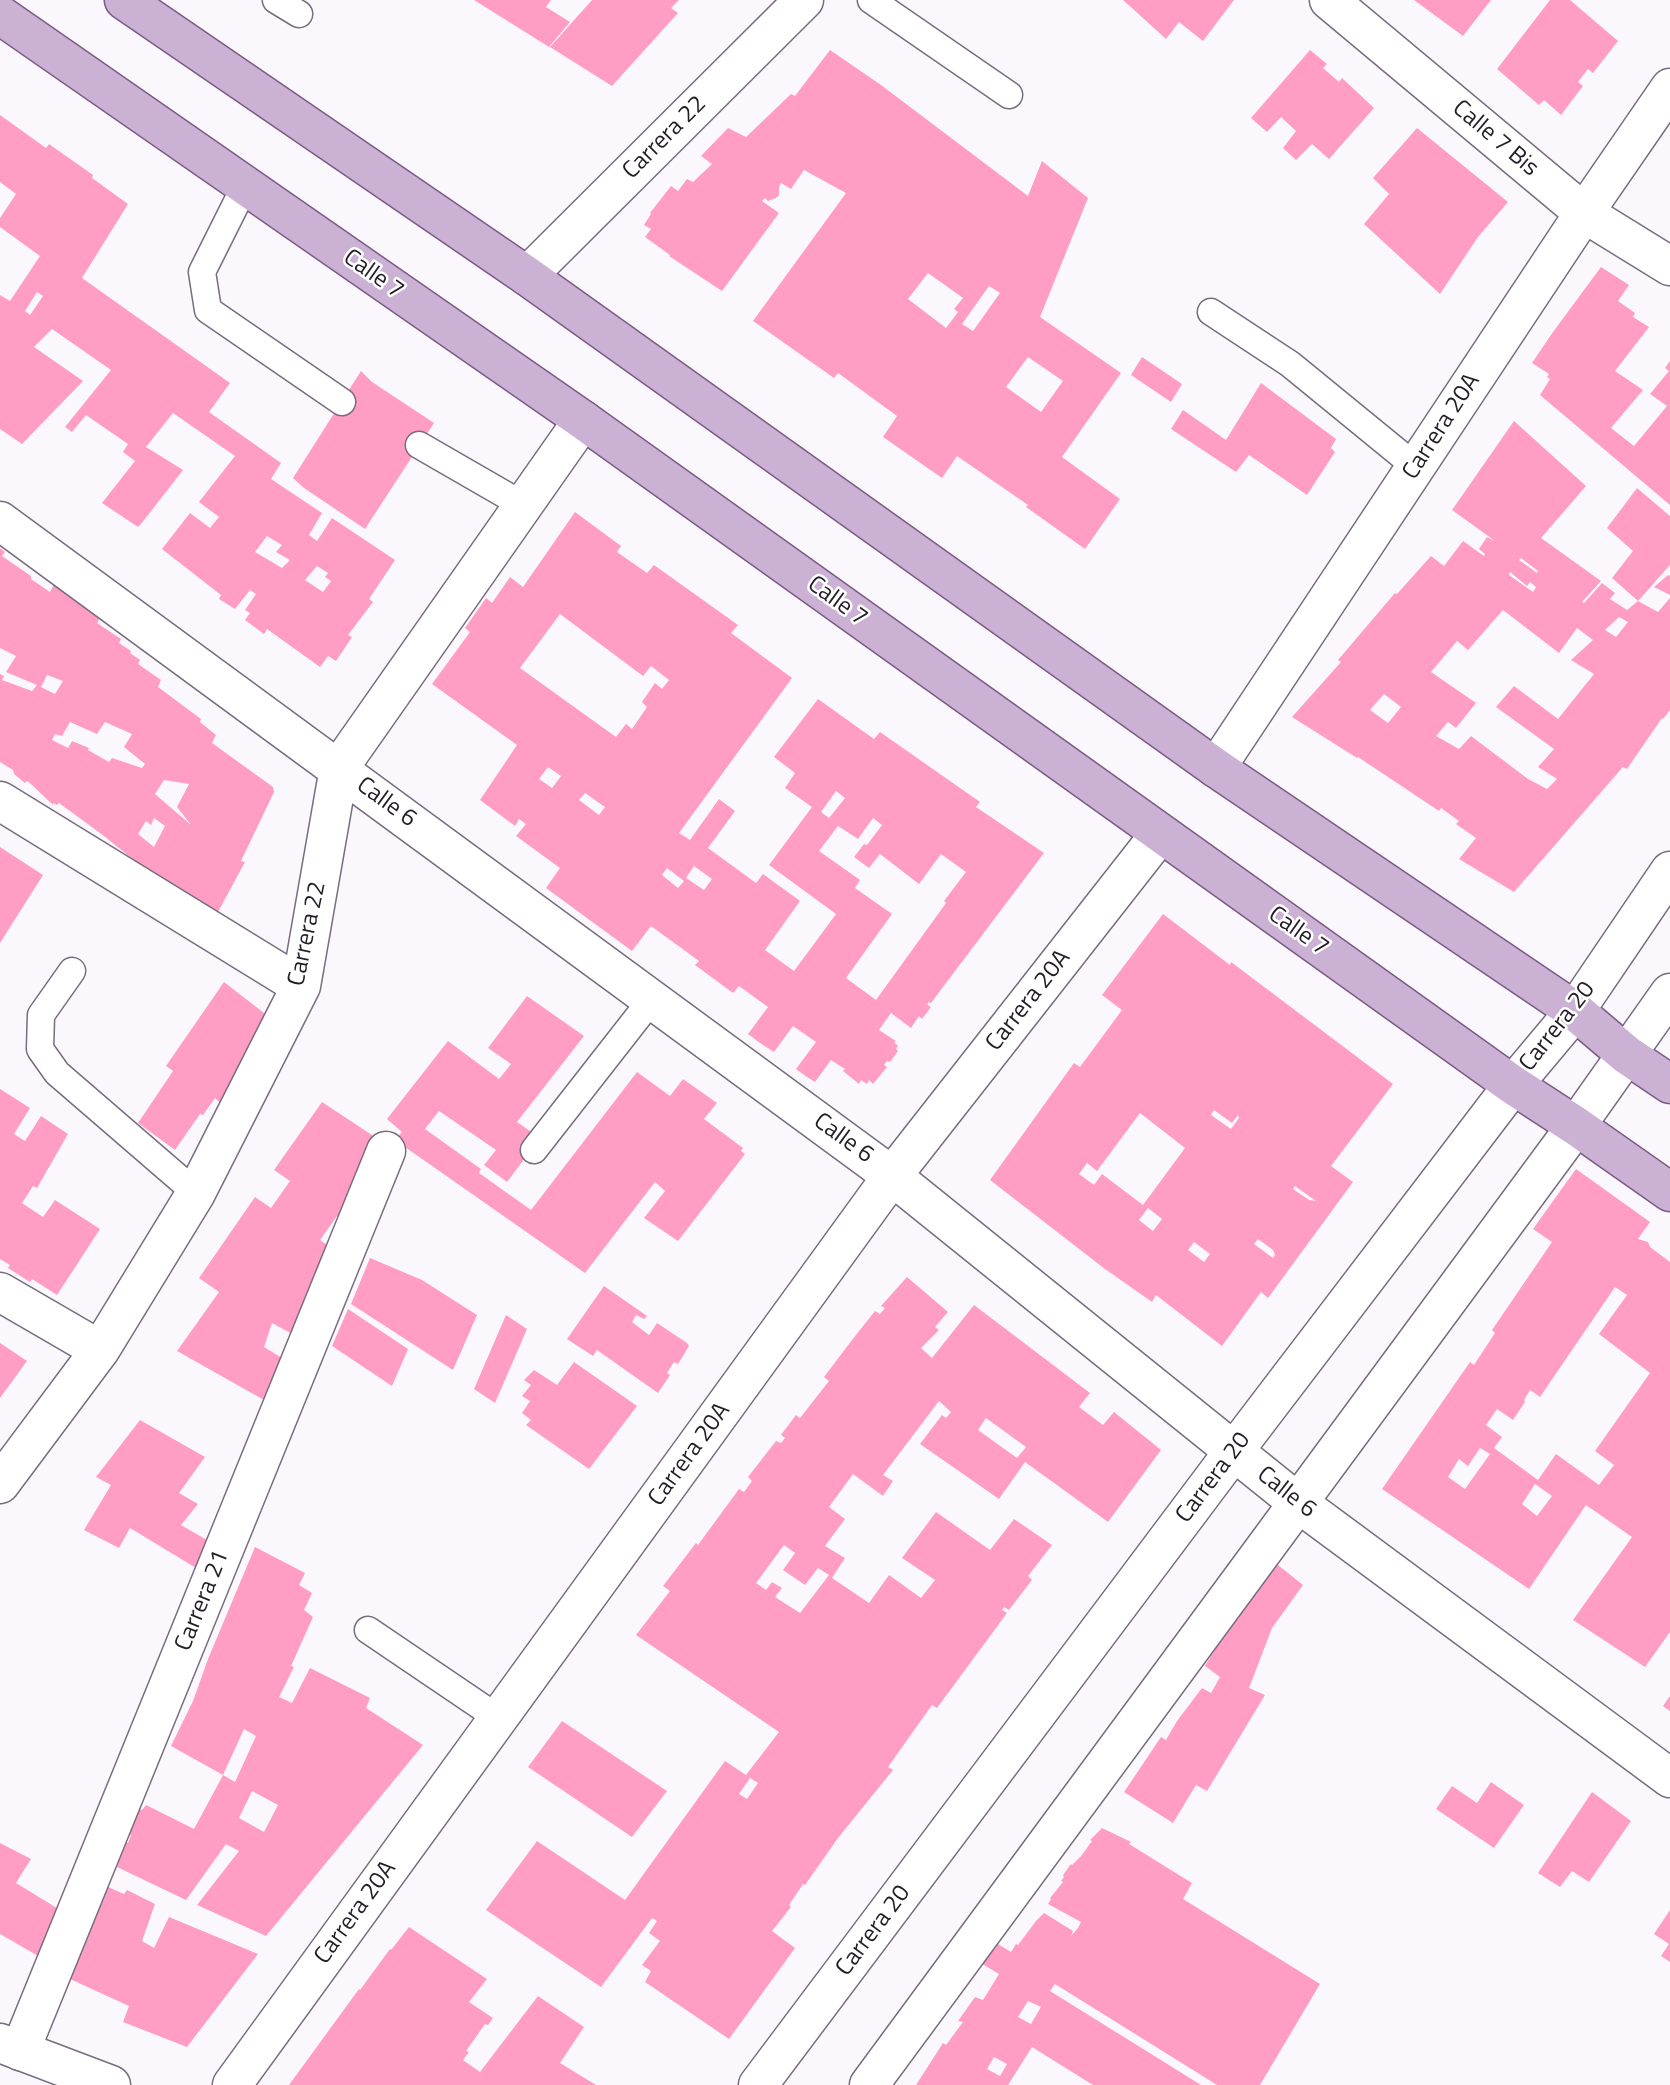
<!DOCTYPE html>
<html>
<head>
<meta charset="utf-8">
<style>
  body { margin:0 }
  canvas { display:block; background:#fbf8fd }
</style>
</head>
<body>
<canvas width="1670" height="2085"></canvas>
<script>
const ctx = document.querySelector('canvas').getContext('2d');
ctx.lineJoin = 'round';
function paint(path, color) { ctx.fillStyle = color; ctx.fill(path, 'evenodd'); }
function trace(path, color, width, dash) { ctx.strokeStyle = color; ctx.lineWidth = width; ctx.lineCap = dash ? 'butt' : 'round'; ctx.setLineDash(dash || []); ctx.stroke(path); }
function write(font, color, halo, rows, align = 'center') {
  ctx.font = font + ' "Titillium Web",sans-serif'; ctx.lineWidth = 5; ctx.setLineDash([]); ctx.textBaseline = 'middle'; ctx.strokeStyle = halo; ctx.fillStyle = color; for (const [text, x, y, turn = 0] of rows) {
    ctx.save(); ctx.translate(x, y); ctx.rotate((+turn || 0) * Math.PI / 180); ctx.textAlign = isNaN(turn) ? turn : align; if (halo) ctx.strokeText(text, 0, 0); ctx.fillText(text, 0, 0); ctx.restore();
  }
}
paint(new Path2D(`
  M474,0H551L546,7L570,22L549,47Z
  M592,0H679L671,8L678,13L612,86L550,47Z
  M1123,0H1234L1203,41L1179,22L1166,39Z
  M1414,0H1491L1463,36Z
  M1550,0H1570L1618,41L1593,73L1588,69L1578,82L1583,86L1561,115L1544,100L1539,105L1497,69Z
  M830,50L881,85L1028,196L1042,161L1088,198L1040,317L1121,373L1062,457L1120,499L1085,549L1026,507L1028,505L957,456L942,478L883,437L897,416L838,373L834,378L753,321L846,193L804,170L791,189L781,183L779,187V195L776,198L768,201L765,198L762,201L779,213L722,291L669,256L670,255L645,237L651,229L644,225L651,214L650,213L671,186L678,191L687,179L693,182L712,164L701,156L728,128L746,137L791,94L795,96ZM928,273L963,298L954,309L958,312L946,328L908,299ZM989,286L1000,293L973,331L962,324ZM1028,357L1063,381L1041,412L1006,387Z
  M1310,50L1327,64L1323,68L1339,82L1342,78L1374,108L1329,159L1312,144L1296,160L1283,148L1296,131L1281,117L1267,132L1251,118Z
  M0,115L46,148L49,144L93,175L92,178L128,204L82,278L230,383L209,412L281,463L271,479L322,513L309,535L317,541L332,518L395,560L369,599L373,602L348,635L352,637L336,661L328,656L320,667L267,629L264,634L245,620L250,613L245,610L256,594L250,590L235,609L219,599L221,595L162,549L190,513L210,528L219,517L199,502L235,456L173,413L146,447L183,470L141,524L138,527L102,503L135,461L123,452L128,444L86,415L72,432L65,427L111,370L52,329L34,347L83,381L22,444L0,429V295L10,301L40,256L0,227V218L16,194L0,182ZM37,292L43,296L30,315L25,311ZM267,536L282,545L276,552L290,560L282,568L255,552ZM317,566L328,573L325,577L331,581L323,592L305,580Z
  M1417,128L1508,202L1478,237L1440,294L1364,224L1389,194L1373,178Z
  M1601,267L1629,285L1618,301L1635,313L1633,317L1649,327L1615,371L1643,390L1611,428L1634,446L1667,406L1650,394L1669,371L1665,368L1670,361V505L1540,395L1550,379L1547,377L1549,374L1532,363L1553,332Z
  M1142,357L1182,384L1171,402L1131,375Z
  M361,371L372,382L434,423L365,529L304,488L293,478Z
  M1261,383L1336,439L1331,448L1335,452L1307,495L1249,455L1236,472L1171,429L1183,410L1226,440Z
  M1514,421L1586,486L1541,538L1601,581L1582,602L1584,603L1602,583L1615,593L1610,599L1627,610L1638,601L1658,612L1670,598V710L1663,719L1662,718L1627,769L1623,767L1514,892L1459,859L1476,838L1456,824L1459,821L1441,808L1439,811L1358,757L1357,758L1292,717L1341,662L1338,660L1395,593L1397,594L1431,556L1444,566L1463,541L1484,556L1485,554L1479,549L1487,537L1495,541L1452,510ZM1521,558L1538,571L1537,573L1519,560ZM1510,572L1527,586L1530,582L1536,587L1533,592L1509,575ZM1503,610L1559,653L1577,628L1593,640L1571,660L1594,674L1558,719L1514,686L1496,707L1554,749L1538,767L1557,779L1547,789L1528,779L1471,736L1459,749L1436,736L1448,722L1456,728L1476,703L1431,672L1457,641L1468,650ZM1619,617L1628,622L1616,637L1605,630ZM1384,694L1401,707L1388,723L1370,710Z
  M1637,488L1670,516V565L1638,601L1612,578L1633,551L1607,528Z
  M575,512L621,546L617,552L647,573L654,565L738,625L731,633L792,678L679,833L690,840L719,799L735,811L708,848L756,883L763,874L800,901L765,950L794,971L836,914L769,865L812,807L785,788L795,773L774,757L818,699L874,739L880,732L980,802L976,807L1044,853L931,1003L929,1002L927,1005L931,1007L922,1019L919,1016L911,1028L891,1013L879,1030L896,1041L894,1042L898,1046L896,1049L898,1051L890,1062L887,1061L884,1065L887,1067L873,1084L869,1080L867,1084L861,1080L859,1084L843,1071L845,1069L831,1060L815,1082L807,1077L796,1069L816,1042L793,1026L774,1052L760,1043L748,1034L768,1007L739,986L733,993L695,965L699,961L651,926L632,951L546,888L560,868L516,836L526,824L519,819L515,826L480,800L517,745L432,684L470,632L465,628L486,598L492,603L510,577L523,587ZM560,614L643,676L651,666L669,680L662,689L655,683L642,702L647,707L632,729L626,724L616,737L520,668ZM548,767L561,776L552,788L539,779ZM836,791L845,798L829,818L821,812ZM585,793L605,807L599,815L579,800ZM873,818L882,825L867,845L864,844L854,857L869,868L880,854L919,884L941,854L966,872L944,901L946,903L876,1000L846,978L892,914L855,888L860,880L819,851L838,826L858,839ZM694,866L712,879L704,890L686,878ZM667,868L684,881L678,888L662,875Z
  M0,548L5,552L2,556L31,576V579L50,592L58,577L104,610L97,623L121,639L119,643L131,651L130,653L140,660L138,664L161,680L158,687L201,719L200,722L216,735L212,743L273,787L274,792L241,861L245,862L212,923L104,836L59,803L57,805L53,803V805L31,784L27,781L25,783L14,774L13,770L0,762V674L4,676L2,680L32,691L37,685L6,672L16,656L0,648ZM47,675L63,681L55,694L41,687ZM70,722L97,734L105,722L132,734L124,747L145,764L142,768L112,758L109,762L88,750L89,748L72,741L68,748L52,740L55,734L62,736ZM164,780L189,784L177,807L191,825L155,794ZM154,818L165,826L154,847L138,834L146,821L151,825Z
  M1668,575L1670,576V595L1654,587Z
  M0,847L43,875L0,943Z
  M1163,914L1230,965L1231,962L1393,1084L1331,1166L1353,1182L1268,1298L1261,1292L1222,1346L1156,1295L1152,1302L1105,1269L990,1180L1074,1063L1080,1067L1122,1010L1102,995ZM1214,1110L1232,1123L1238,1115L1239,1118L1231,1129L1211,1115ZM1140,1113L1185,1148L1143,1205L1102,1174L1094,1185L1079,1174L1087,1163L1097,1171ZM1295,1186L1316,1201L1309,1200L1293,1189ZM1148,1208L1162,1219L1153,1231L1139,1220ZM1258,1239L1273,1250L1275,1255L1273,1258L1254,1244ZM1194,1242L1210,1254L1204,1262L1188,1250Z
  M224,982L264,1013L273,1032L223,1105L215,1098L203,1115L200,1114L175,1150L138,1123L173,1071L166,1066Z
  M527,996L584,1036L517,1122L540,1138L507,1182L484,1165L496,1150L439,1111L425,1129L481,1169L479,1173L531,1210L637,1072L670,1096L683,1079L717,1103L704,1119L743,1148L741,1151L745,1154L678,1241L644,1218L665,1191L655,1182L585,1273L395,1140L402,1132L387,1119L448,1041L499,1079L511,1064L488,1048Z
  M0,1089L30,1108L14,1134L25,1141L41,1116L68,1134L37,1188L33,1186L22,1203L43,1217L55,1200L100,1229L57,1295L32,1279L30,1282L8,1268L10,1265L0,1259Z
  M322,1102L387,1145L349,1225L337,1216L320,1240L336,1251L296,1336L272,1323L264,1347L282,1358L264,1400L177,1351L219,1292L199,1278L255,1197L271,1208L290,1181L274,1170Z
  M1576,1169L1650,1222L1638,1239L1648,1242L1650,1247L1670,1262V1632L1645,1667L1573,1620L1632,1537L1586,1505L1529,1589L1382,1489L1470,1362L1474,1365L1495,1333L1492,1330L1552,1242L1533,1229ZM1615,1287L1627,1295L1599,1334L1650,1373L1595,1451L1614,1465L1599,1485L1556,1454L1538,1480L1494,1448L1502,1437L1486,1425L1497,1409L1513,1420L1525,1402L1524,1400L1530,1390L1540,1397ZM1480,1448L1490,1454L1465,1489L1448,1477L1459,1459L1468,1466ZM1535,1484L1552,1496L1537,1516L1522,1504Z
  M370,1258L422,1280L477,1315L453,1370L351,1304Z
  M907,1277L948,1312L935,1327L939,1330L921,1348L932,1358L974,1305L1090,1393L1079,1407L1103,1425L1114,1412L1161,1450L1108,1522L1025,1462L999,1499L920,1444L942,1415L946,1418L951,1412L939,1401L883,1475L893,1481L883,1496L853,1474L829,1507L845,1519L825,1546L845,1558L832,1578L869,1603L889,1575L921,1598L935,1580L902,1558L936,1512L990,1550L1014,1519L1052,1545L1028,1576L1032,1580L1009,1610L1004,1607L1002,1610L1007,1613L937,1708L932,1705L888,1767L893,1770L838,1838L805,1885L803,1884L789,1905L791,1907L772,1931L795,1948L729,2039L645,1982L651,1971L642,1965L660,1941L649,1933L657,1921L652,1918L601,1987L486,1910L537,1841L625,1900L725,1761L746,1775L779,1732L636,1635L670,1591L663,1586L696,1543L698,1545L739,1489L744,1492L752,1481L748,1477L776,1441L781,1443L785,1438L781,1435L796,1415L800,1418L829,1381L824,1377L852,1340L875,1311L880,1314L885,1308L881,1306ZM986,1418L1026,1447L1017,1458L978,1430ZM784,1545L795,1553L783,1570L805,1585L818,1568L829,1575L800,1613L775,1597L782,1588L772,1582L766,1590L756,1583ZM750,1778L758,1783L747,1799L739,1794Z
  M604,1286L647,1316L644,1319L636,1315L632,1322L649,1335L657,1323L687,1343L689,1346L678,1364L674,1362L667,1373L670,1375L658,1393L597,1350L593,1356L567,1339Z
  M348,1309L408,1349L392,1386L332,1346Z
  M506,1315L527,1329L495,1403L474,1389Z
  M0,1343L27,1361L0,1398Z
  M574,1362L637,1406L589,1469L526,1425L531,1420L522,1413L530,1401L522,1396L531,1385L524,1380L534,1370L557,1385Z
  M140,1420L205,1457L179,1493L198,1504L181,1525L214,1544L201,1571L130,1528L119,1548L84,1530L111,1485L96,1477Z
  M255,1547L305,1573L299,1585L312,1593L304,1610L313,1617L291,1666L294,1667L279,1697L292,1703L310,1668L370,1698L366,1708L423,1745L266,1936L197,1905L239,1851L226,1844L186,1900L117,1867L119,1862L116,1860L125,1841L128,1843L131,1835L128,1833L139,1809L142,1810L146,1805L194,1829L223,1775L235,1782L256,1736L244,1729L223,1775L171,1746L193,1701L208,1659ZM252,1791L278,1805L264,1832L239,1818Z
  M1273,1561L1303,1585L1272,1628L1249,1688L1265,1695L1207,1791L1196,1785L1173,1823L1124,1792L1161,1737L1166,1740L1177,1721L1202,1688L1211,1693L1220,1677L1205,1666L1238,1608Z
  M1670,1696V1711L1663,1706Z
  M562,1721L667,1791L632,1837L528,1767Z
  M1491,1782L1524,1805L1494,1848L1436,1809L1452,1786L1477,1803Z
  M1592,1792L1631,1821L1589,1882L1572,1871L1560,1887L1538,1873Z
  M1102,1828L1131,1842L1129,1844L1192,1883L1183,1899L1320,1984L1260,2085H1217L1055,1984L1050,1991L1201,2085H1093L1032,2047L1008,2085H916L943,2043L946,2045L963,2022L958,2021L975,1997L983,2000L999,1974L969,1956L993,1941L1011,1952L1016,1944L1018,1945L1036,1921L1044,1913L1073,1931L1071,1936L1078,1928L1081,1922L1048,1904L1051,1899L1050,1898L1063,1882L1061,1881L1064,1877L1063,1875L1071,1864L1072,1865L1082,1855L1092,1841L1090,1840ZM1028,2001L1041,2007L1031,2024L1018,2017ZM994,2057L1007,2064L1000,2076L987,2069Z
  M0,1843L31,1859L16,1883L65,1913L45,1960L0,1934Z
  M108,1887L124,1894L127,1890L155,1904L142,1941L154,1948L169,1917L258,1954L187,2047L123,2022L129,2006L70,1979Z
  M1670,1910V1962L1661,1956L1669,1944L1654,1934Z
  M409,1927L487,1979L469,2002L493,2018L488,2025L485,2024L466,2051L469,2052L463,2060L480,2072L538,1996L584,2027L560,2063L596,2085H289L359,1989L360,1990L390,1949L391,1950Z`), '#ff9dc5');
const service = new Path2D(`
  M276,0L299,14
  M871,0L1009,95
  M245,186L202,272L208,310L342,402
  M1211,312L1290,364L1416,467
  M419,445L523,505
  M72,971L41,1015L40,1049L57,1073L196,1193
  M534,1150L652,999
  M368,1630L498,1718`);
const pedestrian = new Path2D(`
  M20,2051L386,1151`);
const minor = new Path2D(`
  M1329,0L1584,213L1670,266
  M527,276L804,0
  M0,521L892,1176L1297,1502L1670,1778
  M1216,768L1584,213L1670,88
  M0,801L301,986
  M0,1292L100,1350
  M0,1484L100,1350L196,1193L301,986L339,768L583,420
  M0,2043L111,2085
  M232,2085L892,1176L1160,834
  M758,2085L1234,1451L1513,1085L1575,1011L1670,871
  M869,2085L1576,1126L1670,993`);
const primary = new Path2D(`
  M124,0L527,276L1216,768L1575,1011L1627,1055L1670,1084
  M0,15L583,420L1513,1085L1576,1126L1670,1192`);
trace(service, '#786c81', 29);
trace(pedestrian, '#786c81', 41);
trace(minor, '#786c81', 41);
trace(primary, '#7a5b85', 41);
trace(service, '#fff', 26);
trace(pedestrian, '#fff', 38);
trace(minor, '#fff', 38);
trace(primary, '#cbb1d4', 38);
write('24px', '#221d26', '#fff', [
  ["Carrera 22",665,138,-45],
  ["Calle 7 Bis",1495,139,40],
  ["Calle 7",373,275,35],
  ["Carrera 20A",1442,427,-57],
  ["Calle 7",837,602,36],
  ["Calle 6",386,803,36],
  ["Calle 7",1298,932,35],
  ["Carrera 22",308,934,-78],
  ["Carrera 20A",1029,1001,-52],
  ["Carrera 20",1558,1027,-52],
  ["Calle 6",843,1139,36],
  ["Carrera 20A",690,1455,-54],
  ["Carrera 20",1214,1478,-53],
  ["Calle 6",1286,1493,38],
  ["Carrera 21",203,1601,-68],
  ["Carrera 20A",356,1913,-54],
  ["Carrera 20",874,1931,-53]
]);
</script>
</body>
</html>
